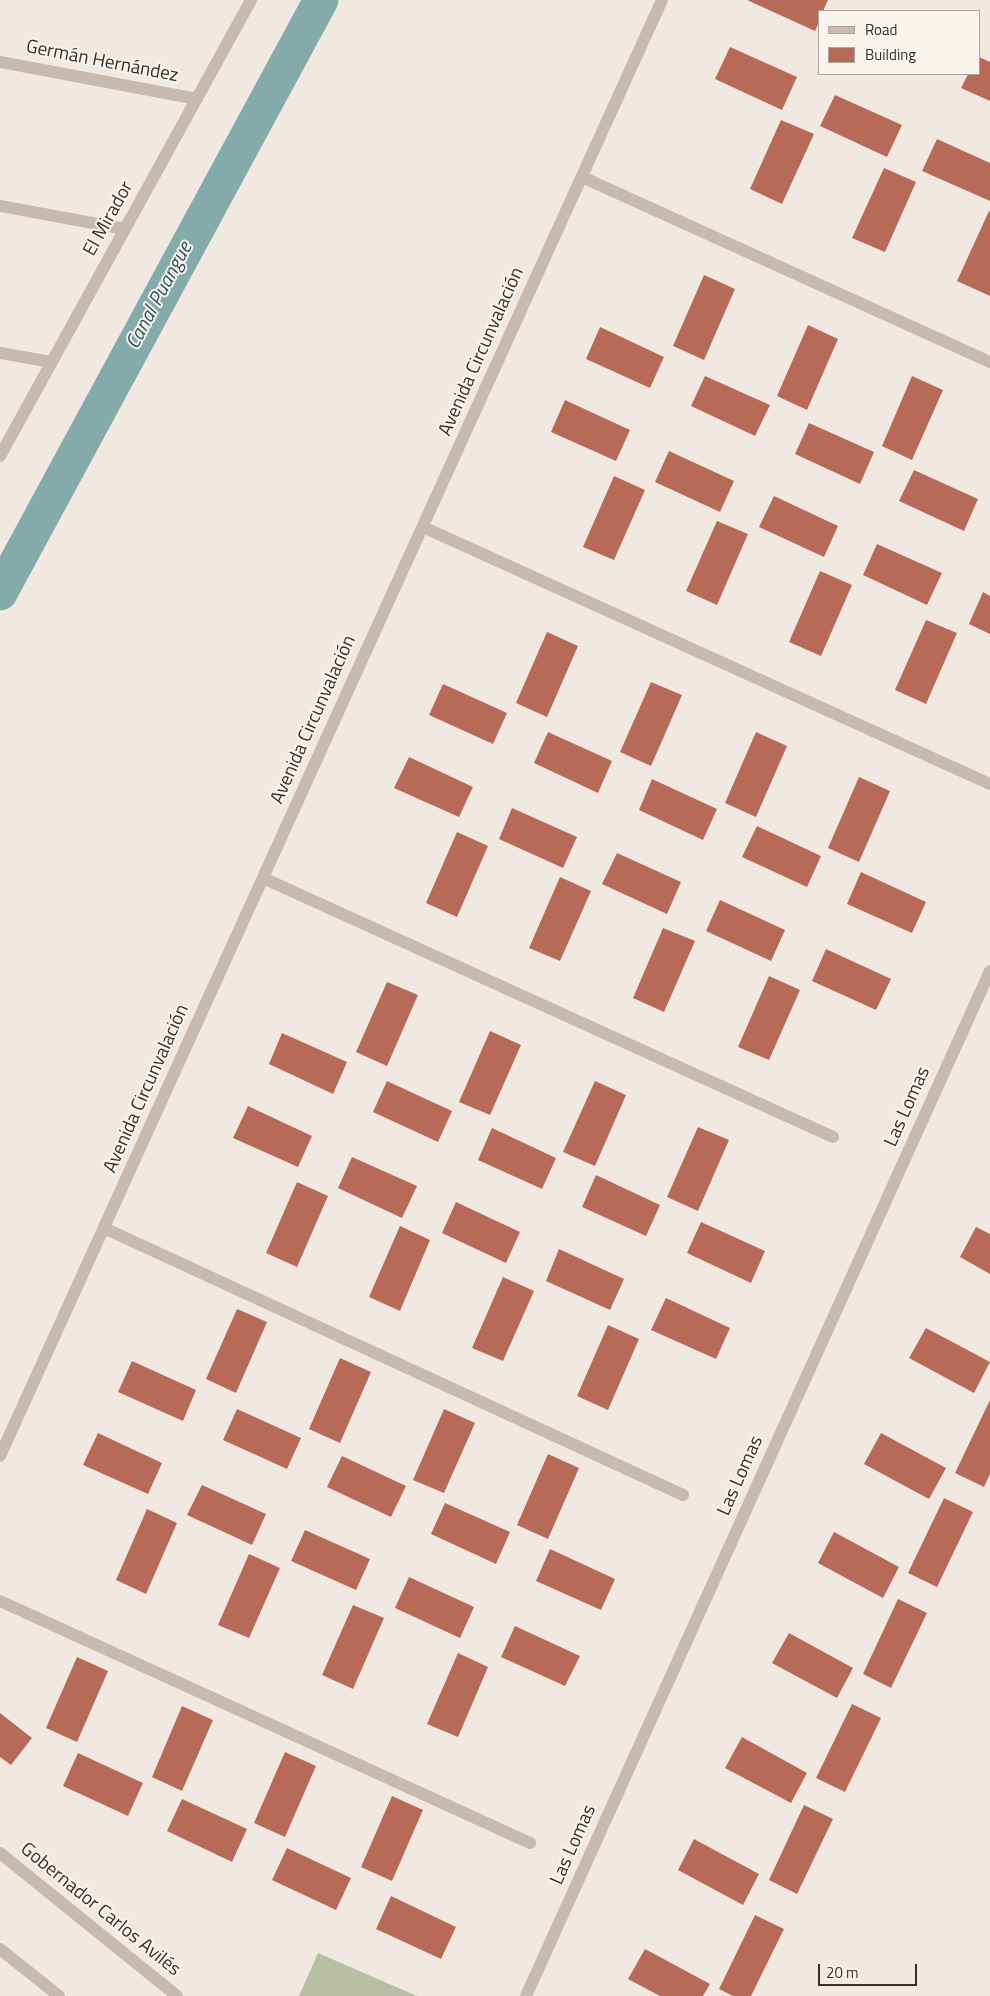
<!DOCTYPE html>
<html>
<head>
<meta charset="utf-8">
<style>
  body { margin:0 }
  #map { position:relative; width:990px; height:1996px; overflow:hidden; background:#f1e9e1; font-family:"Titillium Web",sans-serif }
  canvas { display:block }
  .legend { position:absolute; left:818px; top:10px; width:162px; height:65px; box-sizing:border-box; background:#f9f3ee; border:1px solid #aba5a0; margin:0; padding:6px 9px; list-style:none; font-size:15px; color:#372f2c }
  .legend li { display:flex; align-items:center; gap:10px; height:25px }
  .legend b { width:25px; border:1px solid #aba5a0 }
  .scale { position:absolute; left:818px; top:1964px; width:99px; height:22px; box-sizing:border-box; border:2px solid #372f2c; border-top:0; padding-left:6px; font-size:15px; line-height:18px; white-space:nowrap; color:#372f2c; -webkit-text-stroke:4px #f9f3ee; paint-order:stroke }
</style>
</head>
<body>
<div id="map">
<canvas width="990" height="1996"></canvas>
<ul class="legend">
<li><b style="height:6px;background:#c8b9ae"></b>Road</li>
<li><b style="height:14px;background:#b86a59"></b>Building</li>
</ul>
<div class="scale">20 m</div>
</div>
<script>
const ctx = document.querySelector('canvas').getContext('2d');
ctx.lineJoin = 'round';
function paint(path, color) { ctx.fillStyle = color; ctx.fill(path, 'evenodd'); }
function trace(path, color, width, dash) { ctx.strokeStyle = color; ctx.lineWidth = width; ctx.lineCap = dash ? 'butt' : 'round'; ctx.setLineDash(dash || []); ctx.stroke(path); }
function write(font, color, halo, rows, align = 'center') {
  ctx.font = font + ' "Titillium Web",sans-serif'; ctx.lineWidth = 4; ctx.setLineDash([]); ctx.textBaseline = 'middle'; ctx.strokeStyle = halo; ctx.fillStyle = color; for (const [text, x, y, turn = 0] of rows) {
    ctx.save(); ctx.translate(x, y); ctx.rotate((+turn || 0) * Math.PI / 180); ctx.textAlign = isNaN(turn) ? turn : align; if (halo) ctx.strokeText(text, 0, 0); ctx.fillText(text, 0, 0); ctx.restore();
  }
}
paint(new Path2D(`
  M318,1953L417,1996H299Z`), '#b7bea3');
trace(new Path2D(`
  M0,593L321,0`), '#84aaaa', 35);
paint(new Path2D(`
  M747,0H828L823,11H819V22L815,31Z
  M730,47L797,77L782,110L715,79Z
  M979,57L990,62V101L961,88L968,74H979Z
  M835,95L902,125L887,157L820,126Z
  M781,120L814,134L782,204L750,189Z
  M937,139L990,163V201L922,171Z
  M884,168L916,182L885,252L852,238Z
  M989,211L990,212V296L957,281Z
  M704,275L735,289L704,360L673,346Z
  M808,325L838,339L807,410L777,396Z
  M600,327L664,357L650,388L586,359Z
  M705,376L770,405L755,436L691,406Z
  M912,376L943,390L912,460L882,446Z
  M565,400L630,430L616,461L551,432Z
  M809,423L874,452L860,484L795,454Z
  M669,451L734,481L720,512L655,482Z
  M914,470L978,499L964,531L899,501Z
  M614,476L645,490L614,560L583,547Z
  M774,496L838,526L824,557L759,527Z
  M717,521L748,534L717,605L686,591Z
  M877,544L942,573L927,605L863,575Z
  M820,571L852,585L821,656L789,642Z
  M983,592L990,596V634L969,624Z
  M926,620L957,633L926,704L895,690Z
  M547,632L578,646L547,717L516,703Z
  M651,682L682,695L651,766L620,752Z
  M443,684L507,713L493,744L429,715Z
  M548,732L612,761L598,793L534,763Z
  M756,732L787,746L756,817L725,803Z
  M409,757L473,787L459,817L394,788Z
  M859,777L890,791L859,862L828,848Z
  M652,779L717,809L703,840L639,810Z
  M512,808L577,837L563,868L499,839Z
  M757,826L821,856L807,887L742,857Z
  M457,832L488,846L457,917L426,903Z
  M617,853L681,882L667,914L602,884Z
  M861,872L926,902L912,933L847,904Z
  M560,877L591,891L560,961L529,948Z
  M720,900L785,930L771,961L706,931Z
  M663,928L695,941L664,1012L633,998Z
  M826,949L891,979L876,1010L812,981Z
  M769,976L800,990L769,1060L738,1047Z
  M387,982L418,995L387,1066L356,1052Z
  M490,1031L521,1045L490,1115L459,1102Z
  M282,1033L347,1062L333,1094L269,1064Z
  M387,1081L452,1111L438,1142L373,1112Z
  M595,1081L626,1095L595,1166L563,1152Z
  M248,1106L312,1136L298,1167L233,1138Z
  M698,1127L729,1140L698,1211L667,1197Z
  M492,1128L556,1158L542,1189L478,1160Z
  M352,1157L417,1186L402,1218L338,1188Z
  M596,1175L660,1205L646,1236L582,1207Z
  M297,1182L328,1196L297,1267L266,1253Z
  M456,1202L520,1232L506,1263L442,1233Z
  M701,1222L765,1251L751,1283L687,1253Z
  M400,1226L430,1240L400,1311L369,1297Z
  M976,1227L990,1234V1274L960,1257Z
  M559,1249L624,1279L610,1310L546,1281Z
  M503,1277L534,1291L503,1361L472,1348Z
  M666,1298L730,1328L716,1359L651,1330Z
  M237,1309L267,1322L236,1393L206,1379Z
  M608,1325L639,1339L608,1410L577,1396Z
  M926,1328L990,1362L974,1393L909,1358Z
  M340,1358L371,1372L340,1443L309,1429Z
  M132,1361L196,1390L183,1421L118,1392Z
  M990,1400V1474L984,1487L955,1473Z
  M237,1409L301,1438L287,1469L223,1440Z
  M444,1409L475,1423L444,1493L413,1480Z
  M98,1433L162,1463L148,1494L83,1465Z
  M881,1433L946,1468L929,1499L864,1464Z
  M548,1454L579,1468L548,1539L517,1525Z
  M342,1456L406,1486L391,1517L327,1487Z
  M202,1485L266,1514L252,1545L187,1515Z
  M944,1498L973,1512L937,1587L908,1573Z
  M445,1503L510,1532L496,1564L431,1534Z
  M147,1509L177,1523L146,1594L116,1580Z
  M305,1530L370,1559L356,1590L291,1561Z
  M834,1532L899,1567L883,1598L818,1563Z
  M550,1549L615,1579L601,1610L536,1581Z
  M249,1554L280,1568L249,1638L218,1625Z
  M409,1577L474,1607L460,1638L395,1608Z
  M898,1599L927,1613L891,1688L863,1674Z
  M353,1605L384,1618L353,1689L322,1675Z
  M515,1626L580,1656L565,1686L501,1657Z
  M789,1633L853,1668L837,1698L772,1663Z
  M458,1653L488,1667L458,1737L427,1724Z
  M77,1657L108,1671L77,1742L46,1728Z
  M852,1704L881,1718L845,1792L816,1778Z
  M182,1706L213,1720L182,1791L152,1777Z
  M0,1713L32,1738L11,1765L0,1757Z
  M742,1737L807,1773L791,1803L725,1768Z
  M285,1752L316,1766L285,1837L254,1823Z
  M78,1753L143,1783L128,1816L63,1786Z
  M392,1796L423,1810L392,1881L361,1867Z
  M182,1799L247,1829L232,1862L167,1831Z
  M804,1805L833,1819L797,1894L769,1880Z
  M694,1839L759,1874L743,1905L678,1870Z
  M287,1848L351,1878L336,1910L272,1880Z
  M391,1896L456,1927L441,1959L376,1929Z
  M755,1915L784,1929L751,1996H733L719,1989Z
  M645,1949L710,1984L703,1996H660L628,1979Z`), '#b86a59');
trace(new Path2D(`
  M0,62L197,99
  M582,177L990,362
  M0,206L125,229
  M0,353L51,362
  M0,456L251,0
  M423,527L990,784
  M263,878L833,1137
  M104,1228L683,1495
  M0,1456L662,0
  M0,1601L530,1843
  M0,1853L177,1996
  M0,1949L59,1996
  M526,1996L990,971`), '#c8b9ae', 12);
write('19px', '#372f2c', '#f9f3ee', [
  ["Germán Hernández",102,62,11],
  ["El Mirador",109,219,-61],
  ["Avenida Circunvalación",482,352,-66],
  ["Avenida Circunvalación",314,720,-66],
  ["Avenida Circunvalación",147,1089,-66],
  ["Las Lomas",908,1107,-66],
  ["Las Lomas",741,1476,-66],
  ["Las Lomas",574,1845,-66],
  ["Gobernador Carlos Avilés",100,1910,39]
]);
write('italic 20px', '#265454', '#f9f3ee', [
  ["Canal Puangue",160,296,-62]
]);
</script>
</body>
</html>
